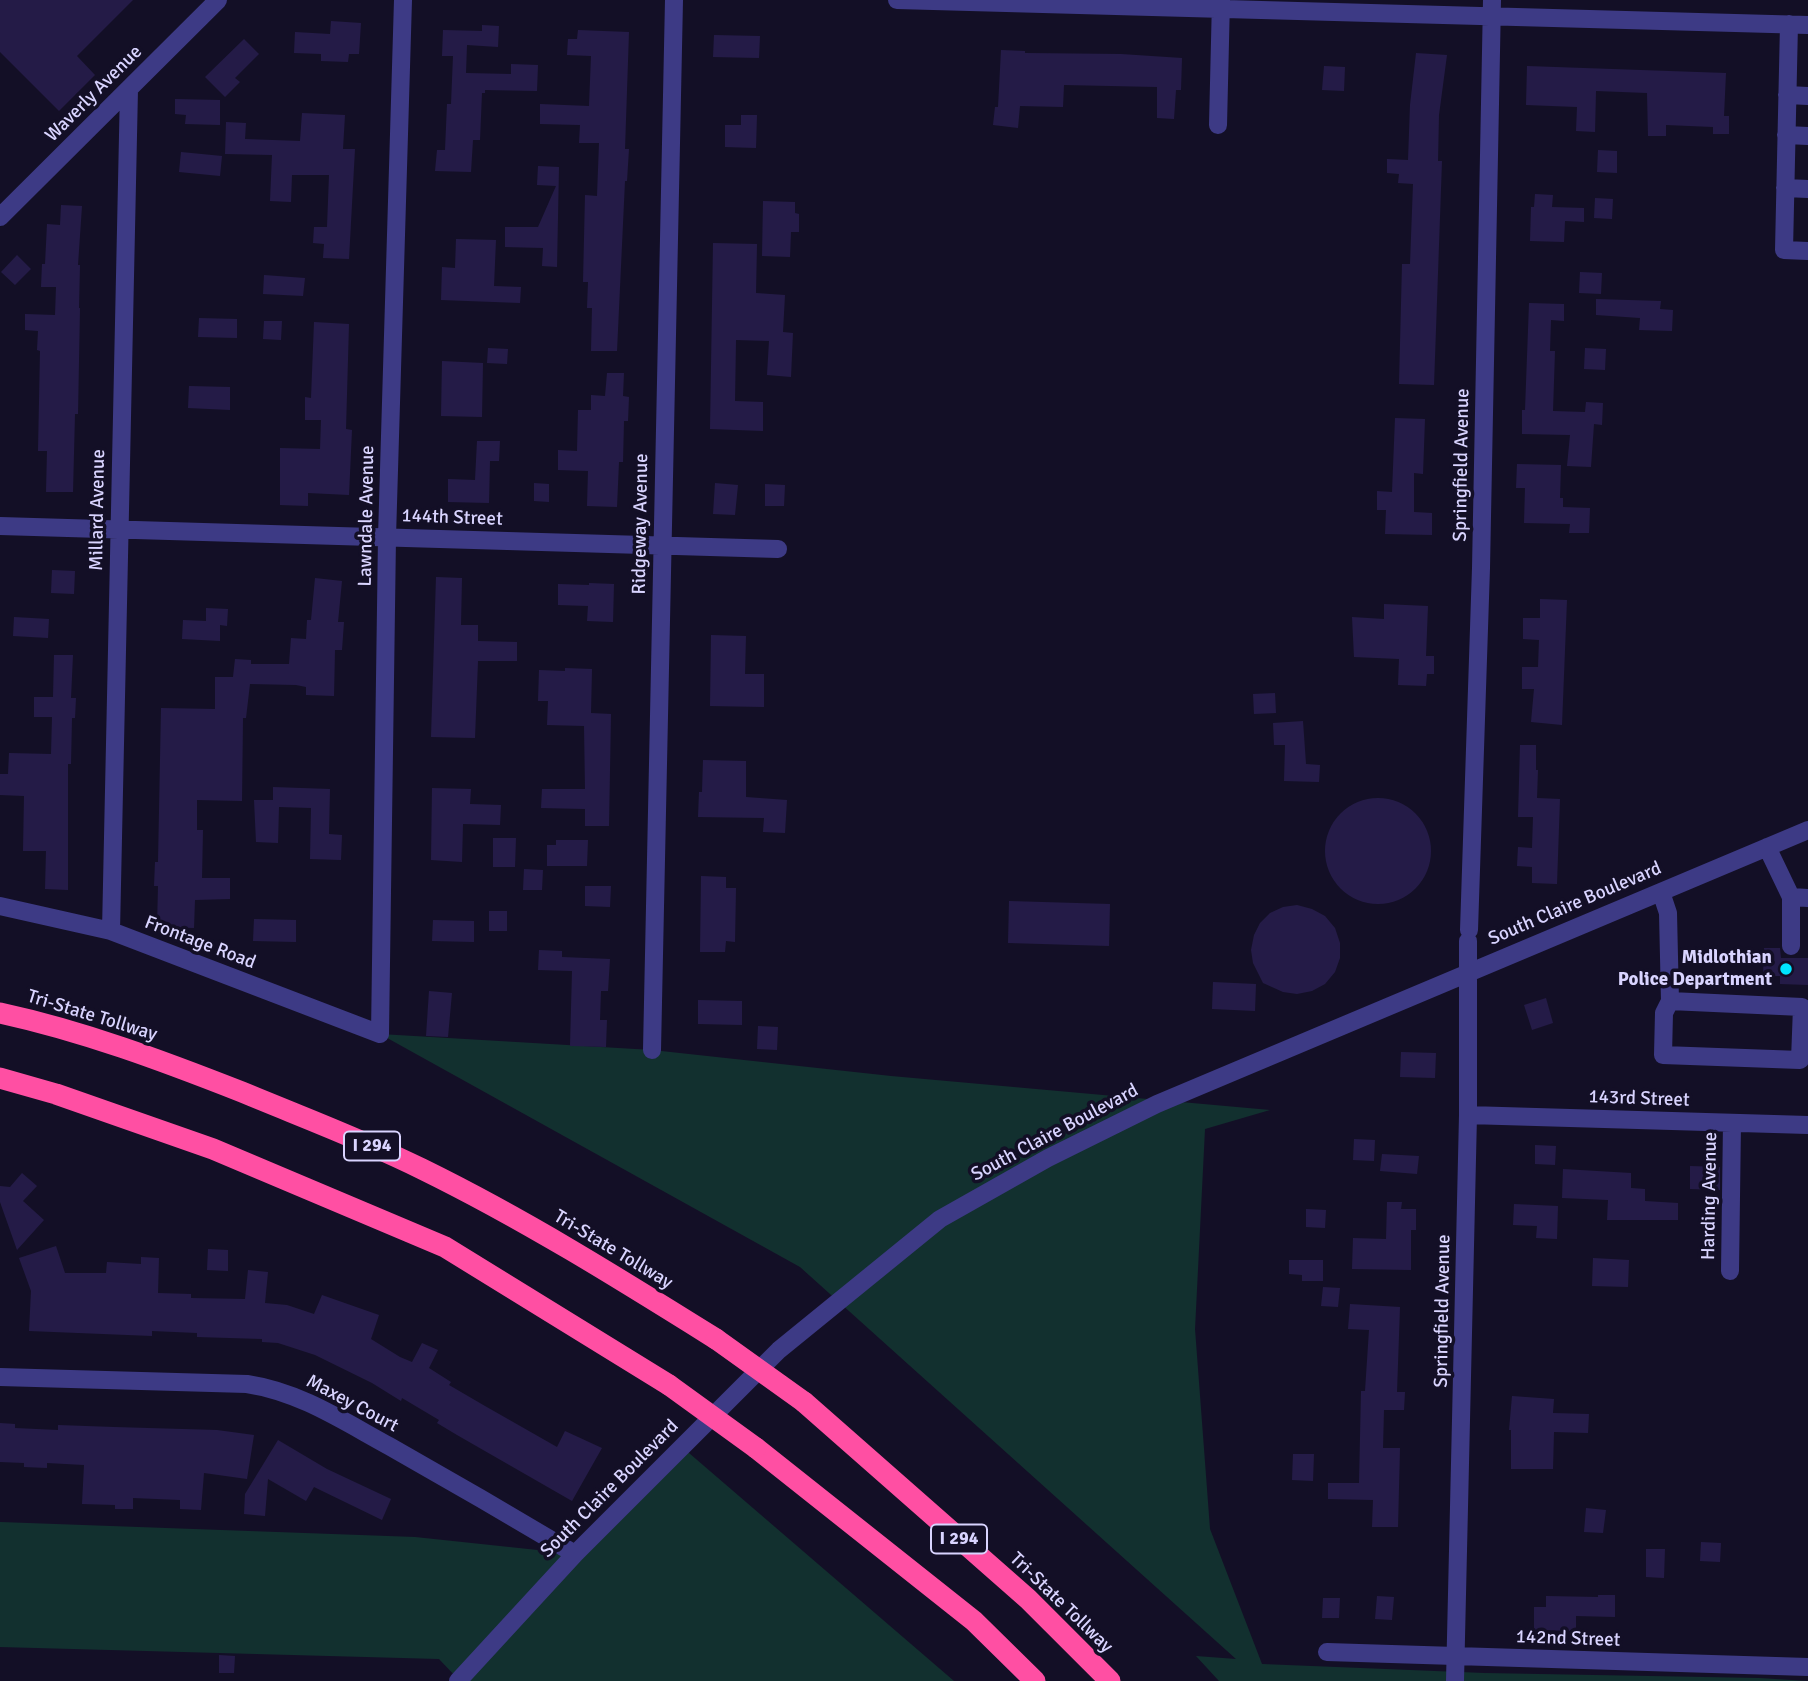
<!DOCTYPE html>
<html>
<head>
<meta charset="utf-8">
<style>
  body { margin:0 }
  canvas { display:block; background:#130f26 }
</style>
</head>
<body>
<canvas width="1808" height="1681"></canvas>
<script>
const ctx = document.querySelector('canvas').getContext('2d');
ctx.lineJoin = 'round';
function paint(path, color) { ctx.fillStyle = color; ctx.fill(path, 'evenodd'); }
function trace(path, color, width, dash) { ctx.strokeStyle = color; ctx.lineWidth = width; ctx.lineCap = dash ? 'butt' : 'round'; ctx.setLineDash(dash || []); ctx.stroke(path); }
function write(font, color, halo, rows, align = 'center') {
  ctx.font = font + ' Signika,sans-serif'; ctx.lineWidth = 7; ctx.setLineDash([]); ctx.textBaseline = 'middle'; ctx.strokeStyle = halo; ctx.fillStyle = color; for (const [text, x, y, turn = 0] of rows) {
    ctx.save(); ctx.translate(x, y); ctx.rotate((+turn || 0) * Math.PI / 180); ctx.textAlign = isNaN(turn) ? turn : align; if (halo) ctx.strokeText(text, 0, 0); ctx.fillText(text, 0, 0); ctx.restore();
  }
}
paint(new Path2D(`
  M380,1034L652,1050L891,1076L1270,1110L1205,1129L1195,1329L1210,1529L1262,1664L1484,1673L1759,1678L1808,1681H1219L1196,1656L1236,1659L800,1267Z
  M682,1447L954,1681H463L459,1680L439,1659L0,1647V1522L415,1537L575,1554Z`), '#12302f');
paint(new Path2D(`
  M0,0H133L77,56L95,75L59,111L0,52Z
  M331,21L361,23L359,54H349L348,62L321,61V54L294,53L295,32L330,34Z
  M482,25L499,26L498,47L467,45L466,73L511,74V64L538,65L537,91L485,90V93H482L480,140H473L471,172L435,171L437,150H445L447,104H451L453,56H442L443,30L482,31Z
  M578,30L629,32L625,149H629L627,181H625L617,351H591L592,308H587L588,282H583L585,195L597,196L599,143H579L580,125L540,124V104L589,106L591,56L567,55L568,39H577Z
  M714,35L760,36L759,58L713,57Z
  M244,39L259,54L235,78L240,82L225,97L205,77Z
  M1001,50L1025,51V53L1121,54L1182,58L1181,90H1176L1174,119L1157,118V87L1064,85L1063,107L1020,106L1018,128L993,125L995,107H998Z
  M1416,53L1447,55L1439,115L1438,161H1442L1434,385L1399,384L1402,264H1410L1413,184L1398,183L1399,174L1387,173V159L1408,160L1410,105Z
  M1324,66L1345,67L1344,91L1322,90Z
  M1527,66L1726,73L1724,116H1729V134H1713V127L1666,125V136H1648L1647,93L1596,91L1595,132L1576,131L1577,107L1526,105Z
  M175,99L220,100V125L185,124L186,115L175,114Z
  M302,113L345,115L343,149H355L349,259L323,258L324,244L313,243L314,227H327L329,175H292L291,202L270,201L272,155L225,154L226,122L246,123L245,139L300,141Z
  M741,115H757L756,148L725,147V125H741Z
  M1598,150L1617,151V173L1597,172Z
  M181,152L222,156L220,176L179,172Z
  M538,166L559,167L557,267L542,266L543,248L505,247V227H538L556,186L537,185Z
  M1535,194L1553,195L1552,207L1584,208V222L1565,221L1564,242L1530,241L1531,207H1534Z
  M1595,198L1613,199L1612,219L1594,218Z
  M763,201L795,202V213L799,214V232H791L790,257L762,256Z
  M61,205L82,206L78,265H80L79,308H80L78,414H75L73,492H46L47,451H38L40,351L37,350L38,331L25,330V314L55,315L56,287H41L42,264H45L47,224L60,225Z
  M456,239L496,240L494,286L521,287L520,303L441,300L442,267L455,268Z
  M713,243L757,244L756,293L785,295L783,332L793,333L791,377L767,375L769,341L736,340L735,401L763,402V431L710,429Z
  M17,255L31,269L15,285L1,272Z
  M1580,272L1602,273L1601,294L1579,293Z
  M264,275L305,278L303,296L263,294Z
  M1596,299L1661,301L1660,309L1673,310L1672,331L1639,330L1640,318L1596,315Z
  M1529,303L1564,304V321L1551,320L1550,351H1555L1553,411L1585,412L1586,402L1603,403L1602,425L1594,424L1591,467L1567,466L1570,435L1522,434V410H1525Z
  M199,318L237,319V338L198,337Z
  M264,321H282L281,340L263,339Z
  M314,322L349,324L346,429L352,430L349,495L308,493V506L280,505V448L320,449L321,420H305V397L311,398Z
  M488,348L508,349L507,364L487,363Z
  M1585,348L1606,349L1605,370L1584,369Z
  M442,361L483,363L482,417L441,416Z
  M607,373H624L623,396L629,397L628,421H624L623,462H619L617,507L587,506L588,471L558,470V450L577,451L578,410H591V395L605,396Z
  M189,386L230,387V410L188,408Z
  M1395,418L1425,419L1423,474L1414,473V512L1432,513V535L1385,534L1386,510H1377V491L1392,492Z
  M477,441H500L499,461H490L489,503L448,502V479L475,480Z
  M1517,464L1561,465L1560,498H1563V507L1590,508L1589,533H1569L1570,524L1524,523L1525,488H1516Z
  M534,483L549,484V502L534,501Z
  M715,483L738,485L735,515L713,514Z
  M765,484L785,485L784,506H765Z
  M52,570L75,571L74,594L51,593Z
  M436,577L462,578L461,625H478V641L517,642V661H478L475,738L431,737Z
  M315,578L342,581L338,622H344L342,650H335L334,696L306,695V687L296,685L250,684L246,718H243L242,801L197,800V830H203L202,878H230V899L195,900L194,928L157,927L158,886H154L155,862H158L161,708L215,709V677H233L235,659L251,660V664H289L291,638L306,639L307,620H311Z
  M589,583L614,584L613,622L587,621L588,606L558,605V584L589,585Z
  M1540,599L1567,600L1562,725L1531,722L1534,689H1522V667H1538L1539,640L1523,639V618H1540Z
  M1384,604L1428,606L1426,656H1434V674H1427L1426,686L1398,685L1399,659L1354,657L1352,617L1384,619Z
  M206,608L228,609L227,626L220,625V641L182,639L183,620L206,621Z
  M14,617L49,619L48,638L13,636Z
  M711,635L746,636L745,674H764V707L710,706Z
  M54,655H73L71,698H76L75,718H72L71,764H68V890L45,889L46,851H23L24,796L0,795V774H8L9,753L51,754L52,717H34V697H53Z
  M565,668L592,669L591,713L611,714L609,826H585V809L541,808L542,789H585L584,726L547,725L548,701H538L539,670L565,671Z
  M1275,693L1276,713L1254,714L1253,694Z
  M1303,721L1306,764L1320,765L1319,782L1284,781L1285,745H1274L1273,723Z
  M1520,745H1536V770H1538L1537,798L1560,799L1557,884L1532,883V867L1517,866L1518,847L1532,848L1533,817H1518Z
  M703,760L746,761V797L787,800L785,833L763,832L764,818L698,817L699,792H702Z
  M273,787L330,789L329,834L342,835L341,860L310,859L311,808L279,807L278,843L256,842L254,800H273Z
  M432,788L471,789L470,804L501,805L500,825L463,824L462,862L431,860Z
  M1325 851a53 53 0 1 1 106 0a53 53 0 1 1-106 0Z
  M493,838H516L515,867H493Z
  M556,840H588L587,866H547V845H556Z
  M524,869L543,870L542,890H523Z
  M701,876L726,877V888H736L735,942L726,941L725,952H700Z
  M585,886H611L610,907L585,906Z
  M1009,901L1110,904L1109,946L1008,943Z
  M1297,905L1312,909L1325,916L1335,928L1340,943V958L1335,972L1325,984L1312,991L1297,994L1283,992L1263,983L1253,963L1251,950L1254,935L1260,923L1270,913L1283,907Z
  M489,911H507V931H489Z
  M254,919L296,920V942L253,941Z
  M433,920L474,921V942L432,941Z
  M1764,948H1780L1781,958H1808V985L1780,984V976H1763Z
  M539,950L562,951V957L610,959L608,991H601L600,1020H607L606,1047L570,1046L572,971L538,970Z
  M1213,982L1256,984L1255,1011L1212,1009Z
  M429,991L452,993L448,1037L426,1036Z
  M1546,998L1553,1023L1532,1030L1524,1005Z
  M698,1000L742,1001V1025L698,1024Z
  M758,1026L778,1027L777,1050L757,1049Z
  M1401,1052L1436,1053L1435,1078L1400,1077Z
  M1354,1139L1375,1140L1374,1161L1353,1160Z
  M1535,1145L1556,1146L1555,1165L1535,1164Z
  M1382,1154L1419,1156L1417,1174L1380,1171Z
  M1690,1166L1720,1167V1190L1690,1189Z
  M1563,1169L1631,1173V1188L1645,1189V1201L1678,1203V1220H1607L1608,1200L1562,1198Z
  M22,1173L37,1186L23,1201L44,1220L17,1250L0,1202V1186L10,1187Z
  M1387,1202H1402L1401,1209H1416V1230H1411V1270L1352,1269L1353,1238L1386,1239Z
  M1514,1204L1558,1206L1557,1239L1536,1238L1537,1226L1513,1225Z
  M1306,1209L1326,1210L1325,1228L1306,1227Z
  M56,1246L65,1273H106L107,1262L141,1264V1257L159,1258L158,1293L191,1294V1298L245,1299L248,1270L268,1272L265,1303L287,1305L314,1314L322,1295L379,1315L371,1339L400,1357L412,1362L422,1343L438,1350L429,1368L451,1382L449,1385L485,1406L557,1447L565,1431L602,1448L572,1501L457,1435L437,1423L439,1420L402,1398L401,1401L372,1383L315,1355L278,1343L262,1342V1339L197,1337V1333L152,1331V1336L29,1331L31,1291L19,1258Z
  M208,1249L228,1250V1271L207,1270Z
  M1593,1258L1629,1260L1628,1287L1592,1286Z
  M1289,1260H1323V1281H1302V1275L1289,1274Z
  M1323,1287L1340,1288L1338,1307L1321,1306Z
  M1350,1304L1400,1307L1397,1392H1405L1404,1410H1384L1383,1448H1400L1398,1527H1372L1373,1500L1328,1499V1483H1359L1361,1391H1365L1369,1330L1348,1329Z
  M1512,1396L1554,1399L1553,1413L1589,1414L1588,1433L1554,1432L1553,1469H1511V1430H1509Z
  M0,1423L15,1424V1428L58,1430V1425L114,1427L217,1430L254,1435L247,1479L204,1473L201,1510L180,1509V1500L133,1498V1509H115V1505L82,1504L84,1465L47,1463V1468L24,1467V1463L0,1462Z
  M278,1440L327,1469L391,1499L382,1520L314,1487L306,1501L268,1479L265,1516L244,1514L245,1494Z
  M1293,1454H1314L1313,1481L1292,1480Z
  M1586,1508L1606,1510L1603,1533L1584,1532Z
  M1701,1542L1721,1543L1720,1562L1700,1561Z
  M1646,1549H1665L1664,1578L1646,1577Z
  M1598,1595H1615V1617L1576,1616V1631L1534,1630V1607H1546V1596L1598,1597Z
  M1377,1596L1394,1597L1392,1620L1375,1619Z
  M1323,1598H1340L1339,1618H1322Z
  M219,1655L235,1656L234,1673H219Z`), '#241b47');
trace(new Path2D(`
  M897,0L1808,25
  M1789,24L1784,250L1808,251
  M1787,95L1808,96
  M1218,125L1221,0
  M1786,135L1808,136
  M1785,188L1808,189
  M0,217L218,0
  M0,526L778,549
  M1767,847L1791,897L1808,898
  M1661,892L1668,913L1670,1001L1664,1013L1663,1055L1800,1060L1802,1007L1670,1001
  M1791,897V946
  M0,906L111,931L380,1034L387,537L403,0
  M1469,930L1481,568L1492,0
  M111,931L129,89
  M652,1050L674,0
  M1468,1115L1808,1125
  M1730,1271L1732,1123
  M0,1377L247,1384C300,1392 343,1421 389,1446C451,1481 513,1517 575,1554
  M1327,1652L1808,1667
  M458,1681L575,1554L779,1350L940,1219L1048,1158L1157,1104L1808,830
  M1455,1681L1468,1115V941`), '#3d3a85', 18);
trace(new Path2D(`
  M0,1013C83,1031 163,1061 242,1092C302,1117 364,1140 422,1169C524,1219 620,1279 716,1339
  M0,1078L56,1094L213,1149L445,1247L669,1385
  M804,1402L1028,1599L1110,1681
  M756,1448L974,1621L1035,1681`), '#ff4fa3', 21);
trace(new Path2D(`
  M716,1339L804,1402
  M669,1385L756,1448`), '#ff4fa3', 21);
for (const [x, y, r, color] of [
  [1786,969,7,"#00e5ff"]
]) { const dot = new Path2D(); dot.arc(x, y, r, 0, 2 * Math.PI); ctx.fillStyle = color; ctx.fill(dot); trace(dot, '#130f26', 2.5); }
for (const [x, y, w] of [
  [372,1146,56],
  [959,1539,56]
]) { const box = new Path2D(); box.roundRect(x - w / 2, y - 14.5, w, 29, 5); ctx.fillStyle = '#130f26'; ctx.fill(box); trace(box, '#d9d4ff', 2); }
write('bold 18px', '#d9d4ff', null, [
  ["I 294",372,1146],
  ["I 294",959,1539]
]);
write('19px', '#d9d4ff', '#130f26', [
  ["Waverly Avenue",94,94,-45],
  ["Springfield Avenue",1462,465,-89],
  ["Millard Avenue",98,510,-89],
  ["Lawndale Avenue",367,516,-89],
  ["144th Street",452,518,2],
  ["Ridgeway Avenue",641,524,-89],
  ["South Claire Boulevard",1575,904,-23],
  ["Frontage Road",200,943,21],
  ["Tri-State Tollway",92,1016,17],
  ["143rd Street",1639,1099,2],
  ["South Claire Boulevard",1055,1133,-28],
  ["Harding Avenue",1710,1196,-89],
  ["Tri-State Tollway",613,1250,31],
  ["Springfield Avenue",1443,1311,-89],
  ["Maxey Court",352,1404,28],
  ["South Claire Boulevard",610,1489,-45],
  ["Tri-State Tollway",1061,1603,44],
  ["142nd Street",1568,1639,2]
]);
write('bold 19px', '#d9d4ff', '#130f26', [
  ["Midlothian",1772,958],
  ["Police Department",1772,980]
], 'right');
</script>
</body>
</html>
